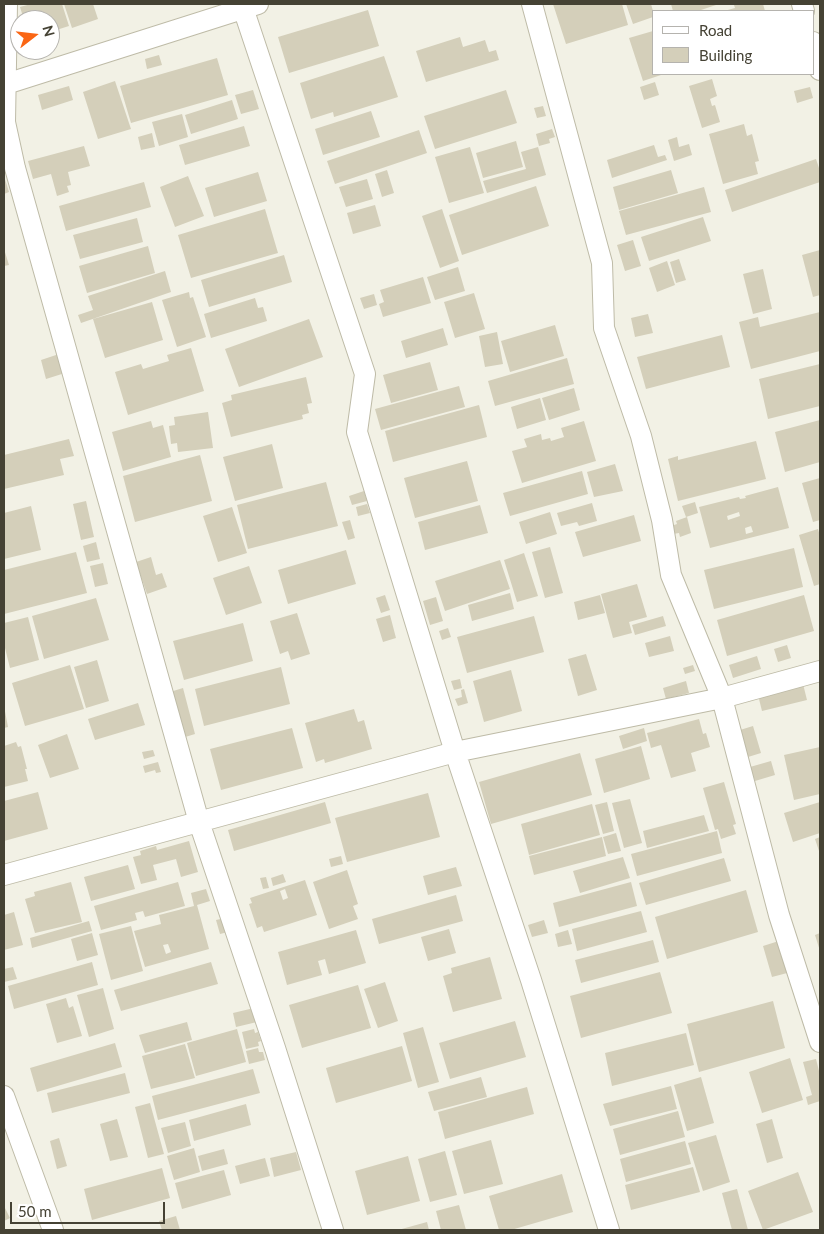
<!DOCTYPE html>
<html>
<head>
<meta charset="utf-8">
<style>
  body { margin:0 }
  #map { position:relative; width:824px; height:1234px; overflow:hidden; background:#f2f1e5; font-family:Lato,sans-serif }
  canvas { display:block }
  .frame { position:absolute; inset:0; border:5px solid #454234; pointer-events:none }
  .legend { position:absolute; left:652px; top:10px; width:162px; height:65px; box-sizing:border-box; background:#fff; border:1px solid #b5b3ae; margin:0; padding:6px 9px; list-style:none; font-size:15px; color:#454234 }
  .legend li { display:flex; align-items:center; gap:10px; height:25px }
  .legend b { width:25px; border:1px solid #b5b3ae }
  .north { position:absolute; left:10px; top:10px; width:50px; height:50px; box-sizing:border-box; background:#fff; border:1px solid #b5b3ae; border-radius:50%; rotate:74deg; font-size:14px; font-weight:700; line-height:20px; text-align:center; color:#454234 }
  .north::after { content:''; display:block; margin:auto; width:18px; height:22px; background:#fa6614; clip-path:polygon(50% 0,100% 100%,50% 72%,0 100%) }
  .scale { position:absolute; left:10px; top:1202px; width:155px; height:22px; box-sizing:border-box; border:2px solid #454234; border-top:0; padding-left:6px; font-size:15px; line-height:18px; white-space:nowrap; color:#454234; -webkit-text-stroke:4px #fff; paint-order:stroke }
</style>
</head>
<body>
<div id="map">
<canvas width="824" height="1234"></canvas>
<div class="frame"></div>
<ul class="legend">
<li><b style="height:6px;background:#fff"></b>Road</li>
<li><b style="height:14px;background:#d4cfba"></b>Building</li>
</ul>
<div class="north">N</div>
<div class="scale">50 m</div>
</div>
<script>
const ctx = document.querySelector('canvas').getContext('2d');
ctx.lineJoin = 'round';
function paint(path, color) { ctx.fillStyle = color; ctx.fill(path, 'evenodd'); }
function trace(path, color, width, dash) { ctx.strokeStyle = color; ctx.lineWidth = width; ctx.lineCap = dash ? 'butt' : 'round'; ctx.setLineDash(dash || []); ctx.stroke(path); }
paint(new Path2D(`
  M31,4H62L69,26L50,32V20H24L20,7Z
  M64,4H93L98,19L72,28Z
  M553,4H622L628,25L566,44Z
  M626,4H651L653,11V17L633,24Z
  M671,4H719L698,11H673Z
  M737,4H763L765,11H724L735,8L734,5Z
  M368,10L379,46L289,73L278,37Z
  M653,31V74H664L643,81L629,38Z
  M460,37L463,47L485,40L489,52L496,50L499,60L426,82L416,51Z
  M159,55L162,65L147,69L145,59Z
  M384,56L398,97L334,117L333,112L311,119L300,83Z
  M217,58L228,95L131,123L120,86Z
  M712,79L717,96L710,99L712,106L715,105L720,122L702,128L689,86Z
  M115,81L131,129L98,139L83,92Z
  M655,82L659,95L644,100L640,87Z
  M69,86L73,100L42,110L38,95Z
  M810,87L813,98L797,103L794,91Z
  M253,90L259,109L241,114L235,95Z
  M506,90L517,123L435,149L424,116Z
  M232,100L238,119L191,134L185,115Z
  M543,106L546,116L537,118L534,108Z
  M371,111L380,137L323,155L315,129Z
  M182,114L188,137L159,146L152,122Z
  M744,124L747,136L752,134L759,161L755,162L758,174L723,184L709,134Z
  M244,126L250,146L185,165L179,145Z
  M552,129L555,137L549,139L550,143L539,146L536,134Z
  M419,130L427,153L335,184L327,161Z
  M152,133L155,147L141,150L138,137Z
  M677,137L679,147L689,144L692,155L674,161L668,140Z
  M516,141L523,167L483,178L476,153Z
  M654,145L658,157L665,155L667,160L612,178L607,160Z
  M84,146L90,166L68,172L71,185L67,186L69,192L57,196L51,174L33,179L28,161Z
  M470,147L484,193L449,203L435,157Z
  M538,147L546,175L487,193L483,181L526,169L521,152Z
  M816,159L820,171V182L732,212L725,190Z
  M387,170L394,193L382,197L375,174Z
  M671,170L678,193L619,210L613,187Z
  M258,172L267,201L214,217L205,188Z
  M4,176L9,192L4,194Z
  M188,176L204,216L175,227L160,187Z
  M367,179L373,199L346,207L339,187Z
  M144,182L151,207L66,231L59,206Z
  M536,186L549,226L462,255L449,215Z
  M704,187L711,212L626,235L619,211Z
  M375,205L381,226L353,234L347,213Z
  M265,209L278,253L191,278L178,235Z
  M442,209L459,261L440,268L422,216Z
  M703,217L711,241L649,261L641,237Z
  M137,218L143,242L80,259L73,235Z
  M633,240L641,266L625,271L617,245Z
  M148,246L155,273L87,293L79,266Z
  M4,249L9,265L4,266Z
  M820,250V295L813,297L802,255Z
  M284,255L292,282L209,307L201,280Z
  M679,259L686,280L676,283L670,262Z
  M667,261L675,285L657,292L649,268Z
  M458,267L465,291L435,300L427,277Z
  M763,269L772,309L753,314L743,274Z
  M165,271L171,292L81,323L78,315L93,310L88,296Z
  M423,277L431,303L383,317L379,304L384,302L380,290Z
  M189,292L190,298L193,297L206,337L177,347L162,300Z
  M474,293L485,329L455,338L444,302Z
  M374,294L377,305L364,309L360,298Z
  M255,298L258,308L263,307L267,321L211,338L204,314Z
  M152,302L163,340L105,358L93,319Z
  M820,312V351L751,369L739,322L758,317L760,327Z
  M648,314L653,333L635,337L631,318Z
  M309,319L323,357L239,387L225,349Z
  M555,325L564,356L510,372L501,341Z
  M443,328L448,345L406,358L401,341Z
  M497,332L503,364L485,367L479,336Z
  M722,335L730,367L646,389L637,357Z
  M191,348L204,391L128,415L115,372L141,364L143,369L169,361L167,355Z
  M59,354L65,373L46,379L41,360Z
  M567,358L574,384L495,406L488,381Z
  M430,362L438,390L391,403L383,375Z
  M820,364V406L768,419L759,379Z
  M306,377L312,403L307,404L309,413L302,415L303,419L231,437L222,403L232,400L231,395Z
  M459,386L465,407L381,430L375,409Z
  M574,388L580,410L549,420L542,398Z
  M540,398L546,420L517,429L511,407Z
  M479,405L487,437L393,462L385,431Z
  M208,412L213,448L178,452L177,443L171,444L169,426L175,425L174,417Z
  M820,420V462L785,472L775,432Z
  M151,421L153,428L163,425L171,457L123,471L112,432Z
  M584,421L596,461L522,483L512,451L527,447L524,439L541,434L542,440L550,438L551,441L564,437L561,428Z
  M69,439L74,456L60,459L64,475L4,489V455Z
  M756,441L766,479L678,501L668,459L678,456V460Z
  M272,444L283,488L235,501L223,457Z
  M200,455L212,501L135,522L123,476Z
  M467,461L478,501L415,518L404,478Z
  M615,464L623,491L594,497L587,472Z
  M582,471L588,494L510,516L503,493Z
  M820,478V520L813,522L802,483Z
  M326,482L338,526L248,549L237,505Z
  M778,487L789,528L710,548L699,507L739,497L740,499L746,498L745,496ZM739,512L740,516L728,520L727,516ZM751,526L753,532L746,534L745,528Z
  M364,491L367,501L352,505L349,496Z
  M86,501L94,537L81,540L73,504Z
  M695,502L698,513L686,517L682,506Z
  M592,503L597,521L579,526L577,522L561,526L557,513Z
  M367,504L370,513L358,516L356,507Z
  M480,505L488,533L425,550L418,522Z
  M31,506L41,550L4,559V513Z
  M232,507L247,553L218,562L203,516Z
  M550,512L557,534L526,544L519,522Z
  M634,515L641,541L583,557L575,532Z
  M687,517L691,533L680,537L679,533L673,534L671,526L677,524L676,521Z
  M350,520L355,538L348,540L342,522Z
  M818,529L820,536V584L814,586L799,535Z
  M96,542L100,559L87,562L83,546Z
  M550,547L563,593L545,598L532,552Z
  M794,548L803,587L714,609L704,570Z
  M346,550L356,584L288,604L278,570Z
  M76,552L87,593L4,614V570Z
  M524,553L538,596L517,602L504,560Z
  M151,557L156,575L162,573L167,587L147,594L136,562Z
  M500,560L510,589L445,611L435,581Z
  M103,563L108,584L95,587L90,566Z
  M249,566L262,603L226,615L213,578Z
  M637,584L647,617L629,622L632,633L613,638L601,594Z
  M510,593L514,609L472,621L468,605Z
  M385,595L390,610L381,613L376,598Z
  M600,595L605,613L578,620L574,602Z
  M804,595L814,631L727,656L717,620Z
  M436,597L443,621L430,625L423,601Z
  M96,598L109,640L44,659L32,616Z
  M297,613L310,654L291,660L288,651L280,654L270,621Z
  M390,615L396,638L383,642L376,619Z
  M534,616L544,652L467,673L457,637Z
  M663,616L666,626L635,635L632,625Z
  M28,617L39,660L10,668L4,644V623Z
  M243,623L253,661L184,680L173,641Z
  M448,628L451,637L442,640L439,631Z
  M670,636L674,651L649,657L645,643Z
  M787,645L791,658L778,662L774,649Z
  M586,654L597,690L578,696L568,659Z
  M757,656L761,669L733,678L729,665Z
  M97,660L109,701L86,708L74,667Z
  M70,665L84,709L25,726L12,683Z
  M693,665L695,671L685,674L683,668Z
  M281,667L290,704L204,726L195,689Z
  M511,670L522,711L484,722L473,681Z
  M460,679L462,688L454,690L451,681Z
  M686,681L689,693L666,699L663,688Z
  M803,684L807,700L762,711L758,695Z
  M183,688L195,734L182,738L170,692Z
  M464,689L468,703L458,706L455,699L462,697L461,690Z
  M138,703L145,725L95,740L88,719Z
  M4,706L8,727L4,728Z
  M354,709L358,722L364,720L372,749L325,763L324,759L316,762L305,723Z
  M699,719L703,734L706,733L710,747L691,753L696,771L671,778L661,745L651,748L647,733Z
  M753,726L761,753L748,757L740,730Z
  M292,728L303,768L221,790L210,749Z
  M644,728L647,741L623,749L619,736Z
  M67,734L79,769L50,778L38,745Z
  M16,742L18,747L21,746L27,769H25L28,781L4,787V746Z
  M641,746L650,779L604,793L595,759Z
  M820,747V794L794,800L784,755Z
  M153,750L155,756L144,759L142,752Z
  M580,753L592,795L491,824L479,782Z
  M771,761L775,775L755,781L750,767Z
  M158,762L161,772L156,773L155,770L145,773L143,766Z
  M724,782L736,824L733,825L736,834L721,839L718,829L715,830L703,788Z
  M38,792L48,829L4,841V801Z
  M428,793L440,837L347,862L335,818Z
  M630,799L642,843L624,848L612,803Z
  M325,802L331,823L234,851L228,830Z
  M607,802L614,831L603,834L595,805Z
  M820,802V833L793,842L784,813Z
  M592,804L600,835L529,855L521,824Z
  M704,815L709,831L647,848L643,831Z
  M717,831L722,853L637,876L631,854Z
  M616,833L621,851L608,854L603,837Z
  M602,837L606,856L534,875L529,856Z
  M820,837V854L815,839Z
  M189,841L198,872L181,877L176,859L153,865L157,880L141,884L133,857L141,855L140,851L156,846L157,850Z
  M341,856L343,864L331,867L329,859Z
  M623,857L630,878L580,893L573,871Z
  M724,858L731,881L646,905L639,883Z
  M128,865L135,889L91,901L84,877Z
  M456,867L462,886L428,895L423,876Z
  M347,870L358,904L353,906L358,919L329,929L313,882Z
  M283,874L286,882L273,886L271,878Z
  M266,877L269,888L263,889L260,878Z
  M305,880L317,915L264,932L262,926L257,928L249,904L252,903L250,898ZM285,889L288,898L283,900L280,891Z
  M71,882L82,922L35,933L25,899L35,896L34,892Z
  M178,882L185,906L145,917L143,911L135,913L137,920L101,930L94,906Z
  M631,882L637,906L559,927L553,903Z
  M206,889L210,901L197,905L209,949L145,967L134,931L161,924L159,915L194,906L191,893ZM168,944L171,952L166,954L163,945Z
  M746,890L758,932L667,959L655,917Z
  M456,895L463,921L379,944L372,919Z
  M641,911L647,932L577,951L572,929Z
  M14,912L23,945L4,950V915Z
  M225,918L228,932L220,934L216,920Z
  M544,920L548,933L532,937L528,925Z
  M89,921L92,931L32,948L30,938Z
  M131,926L143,971L111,980L99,934Z
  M449,929L456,953L428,961L421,937Z
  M356,930L366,963L329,974L325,959L318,961L322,975L287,985L278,952Z
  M568,930L572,944L558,947L555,934Z
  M92,933L98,955L77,961L71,939Z
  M820,933V951L815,935Z
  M653,940L659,962L581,983L575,960Z
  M782,940L791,972L772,977L763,946Z
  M490,957L502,999L453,1012L443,976L452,973L451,968Z
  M92,962L98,985L14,1009L8,986Z
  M211,962L218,984L121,1011L114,990Z
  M13,967L17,979L4,982V969Z
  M660,972L672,1013L581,1038L570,996Z
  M385,982L398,1021L378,1028L364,989Z
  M358,985L371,1028L302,1048L289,1005Z
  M103,988L114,1029L89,1037L77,995Z
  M66,998L69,1008L73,1006L82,1036L57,1043L46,1004Z
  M773,1001L785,1048L699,1072L687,1024Z
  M254,1008L257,1022L236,1027L233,1013Z
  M515,1021L526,1057L450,1079L439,1043Z
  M187,1022L192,1040L145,1053L139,1035Z
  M423,1027L439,1082L418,1088L403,1033Z
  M237,1029L246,1062L196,1076L187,1043Z
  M254,1029L255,1033L258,1032L261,1041L258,1042L259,1046L246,1049L242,1032Z
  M686,1033L694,1065L612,1086L605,1053Z
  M115,1043L122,1067L37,1092L30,1068Z
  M185,1044L195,1078L151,1089L142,1056Z
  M402,1046L412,1081L336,1103L326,1068Z
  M258,1048L259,1052H263L265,1060L249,1064L246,1051Z
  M790,1058L803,1100L762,1113L749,1072Z
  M816,1059L820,1075V1101L808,1105L806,1097L812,1095L803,1062Z
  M253,1069L260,1093L158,1120L152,1096Z
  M125,1073L130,1093L52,1113L47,1093Z
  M481,1077L487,1097L434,1111L428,1092Z
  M701,1077L714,1123L687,1131L674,1085Z
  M671,1086L677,1109L610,1126L603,1104Z
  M527,1087L534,1114L445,1139L438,1112Z
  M150,1103L164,1154L148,1158L135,1107Z
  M246,1104L251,1125L194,1141L189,1120Z
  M678,1111L685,1137L620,1155L613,1129Z
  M117,1119L128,1157L110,1161L100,1124Z
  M772,1119L783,1158L767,1163L756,1124Z
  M185,1122L191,1146L168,1153L161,1128Z
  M716,1135L730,1182L703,1191L688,1143Z
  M59,1138L67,1166L57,1169L50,1141Z
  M491,1140L503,1184L464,1194L452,1151Z
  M685,1141L691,1164L626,1182L620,1159Z
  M194,1148L200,1172L174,1180L167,1156Z
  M224,1149L228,1164L202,1171L198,1156Z
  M445,1151L457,1195L430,1202L418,1159Z
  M296,1152L301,1170L274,1177L270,1158Z
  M408,1156L420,1201L367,1215L355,1171Z
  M265,1158L270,1176L240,1184L235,1166Z
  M693,1167L700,1192L631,1210L625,1185Z
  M162,1168L170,1198L92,1220L84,1189Z
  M224,1170L231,1195L182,1209L175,1183Z
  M798,1172L813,1212L763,1230L748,1191Z
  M562,1174L573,1212L511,1230H499L489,1196Z
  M737,1189L748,1230H732L722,1193Z
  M459,1205L466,1230H441L436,1211Z
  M4,1206L10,1218L4,1221Z
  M176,1216L180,1230H162L159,1221Z
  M427,1222L429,1230H398Z`), '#d4cfba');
const street = new Path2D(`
  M7,4L5,122L15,168L199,822L275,1048L333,1230
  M532,4L602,263L604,328L641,436L662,520L671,575L722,698L779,915L820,1042
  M802,4L804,11
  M243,8L365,374L357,432L455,752L531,980L609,1230
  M813,42L820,70
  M6,84L258,4
  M4,875L455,752L722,698L820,671
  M4,1096L53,1230`);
trace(street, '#bebba7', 22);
trace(street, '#fff', 20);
</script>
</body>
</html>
